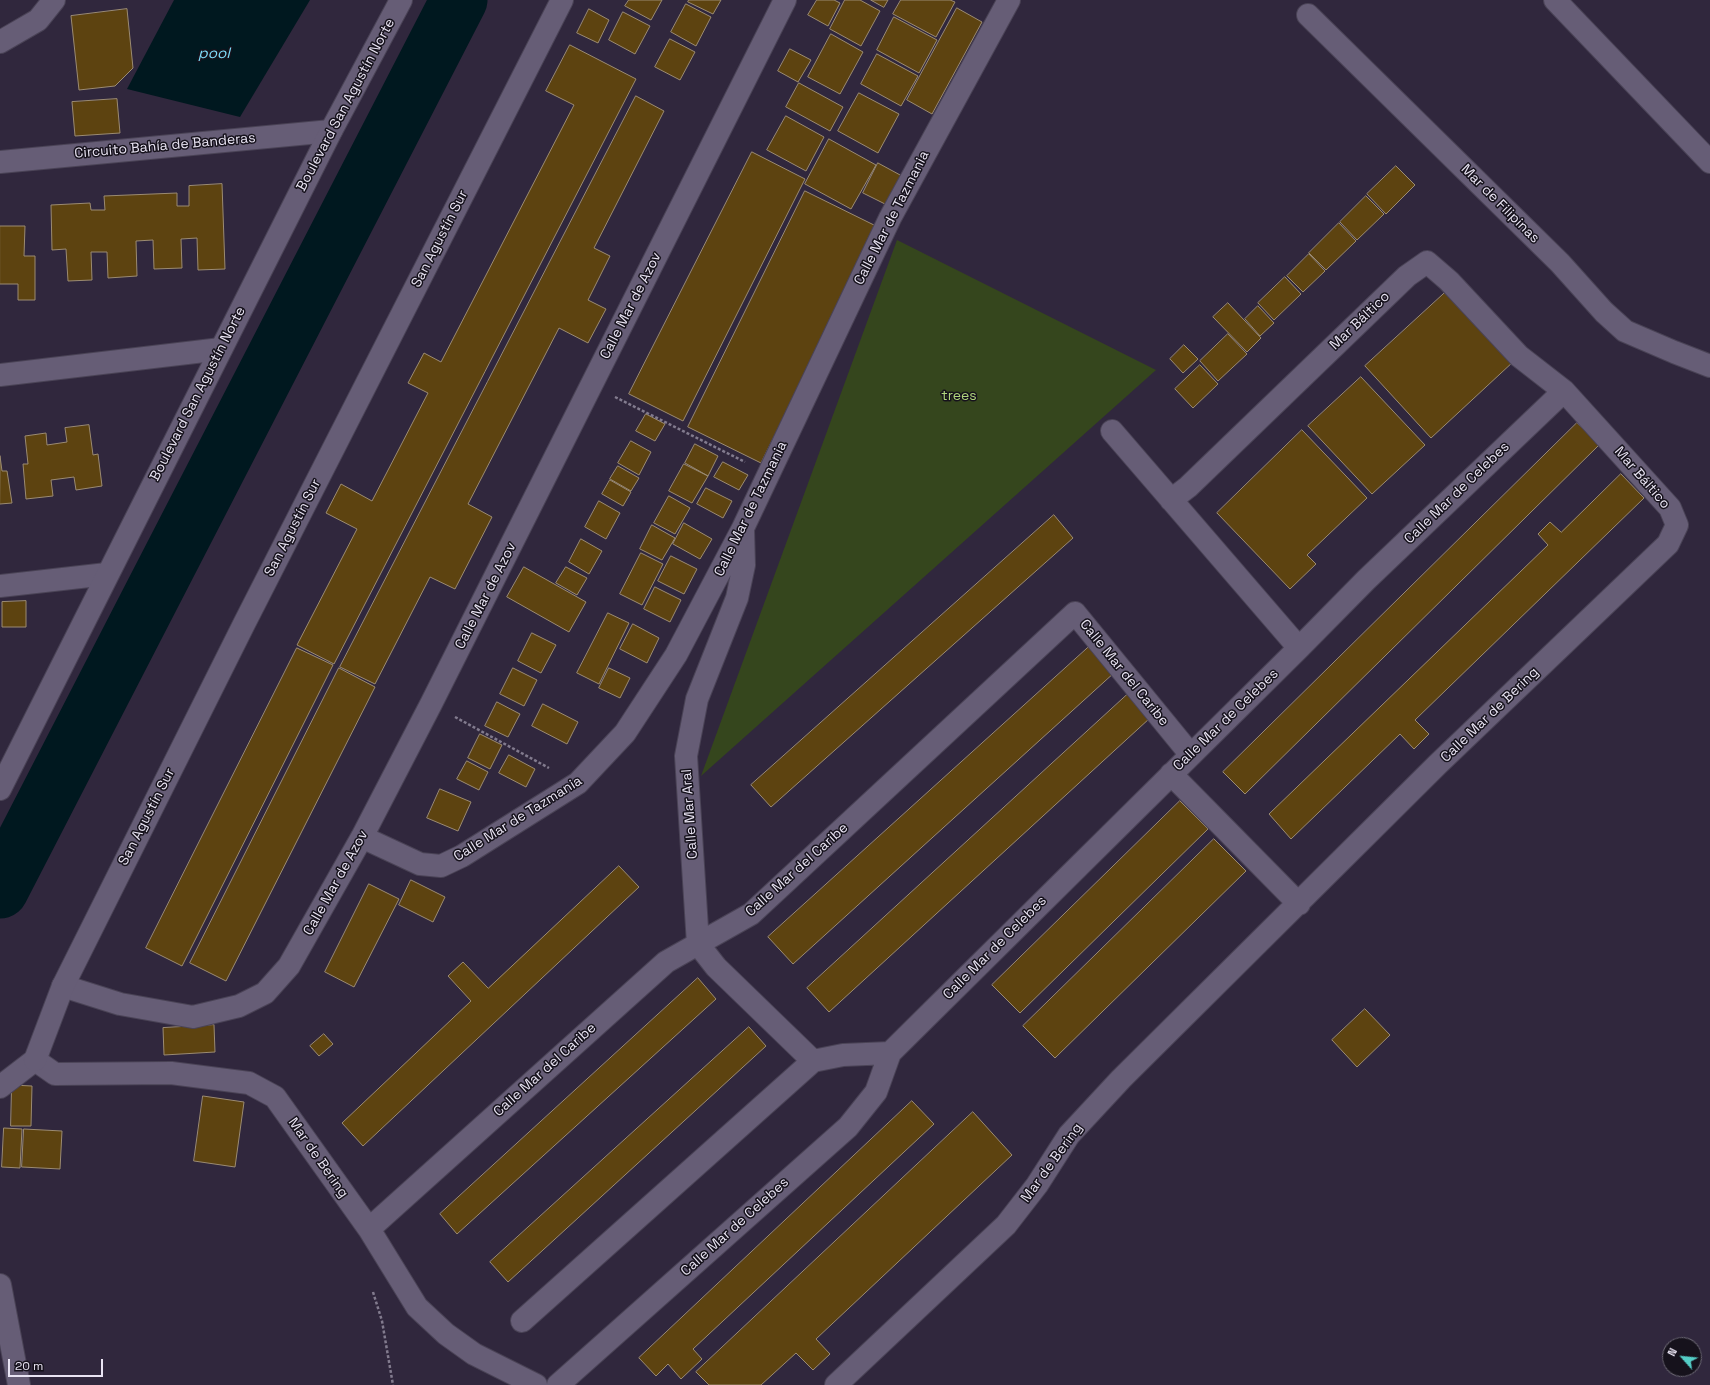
<!DOCTYPE html>
<html>
<head>
<meta charset="utf-8">
<style>
  body { margin:0 }
  #map { position:relative; width:1710px; height:1385px; overflow:hidden; background:#30273d; font-family:"Space Grotesk",sans-serif }
  canvas { display:block }
  .north { position:absolute; left:1662px; top:1337px; width:40px; height:40px; box-sizing:border-box; background:#16121c; border:1px solid #6a6672; border-radius:50%; rotate:297deg; font-size:11px; font-weight:700; line-height:16px; text-align:center; color:#e9e4f3 }
  .north::after { content:''; display:block; margin:auto; width:14px; height:18px; background:#54cdc6; clip-path:polygon(50% 0,100% 100%,50% 72%,0 100%) }
  .scale { position:absolute; left:8px; top:1359px; width:95px; height:18px; box-sizing:border-box; border:2px solid #e9e4f3; border-top:0; padding-left:5px; font-size:12px; line-height:14px; white-space:nowrap; color:#e9e4f3; -webkit-text-stroke:3px #16121c; paint-order:stroke }
</style>
</head>
<body>
<div id="map">
<canvas width="1710" height="1385"></canvas>
<div class="north">N</div>
<div class="scale">20 m</div>
</div>
<script>
const ctx = document.querySelector('canvas').getContext('2d');
ctx.lineJoin = 'round';
function paint(path, color) { ctx.fillStyle = color; ctx.fill(path, 'evenodd'); }
function trace(path, color, width, dash) { ctx.strokeStyle = color; ctx.lineWidth = width; ctx.lineCap = dash ? 'butt' : 'round'; ctx.setLineDash(dash || []); ctx.stroke(path); }
function write(font, color, halo, rows, align = 'center') {
  ctx.font = font + ' "Space Grotesk",sans-serif'; ctx.lineWidth = 3; ctx.setLineDash([]); ctx.textBaseline = 'middle'; ctx.strokeStyle = halo; ctx.fillStyle = color; for (const [text, x, y, turn = 0] of rows) {
    ctx.save(); ctx.translate(x, y); ctx.rotate((+turn || 0) * Math.PI / 180); ctx.textAlign = isNaN(turn) ? turn : align; if (halo) ctx.strokeText(text, 0, 0); ctx.fillText(text, 0, 0); ctx.restore();
  }
}
paint(new Path2D(`
  M897,240L1156,370L701,776Z`), '#35461d');
paint(new Path2D(`
  M174,0H310L240,117L127,89Z`), '#00181f');
trace(new Path2D(`
  M0,890L459,0`), '#00181f', 57);
const building = new Path2D(`
  M629,0H662L651,20L625,6Z
  M689,0H721L713,14L688,2Z
  M817,0H834L840,3L828,26L808,15Z
  M845,0H860L880,11L861,46L830,29Z
  M871,0H888L884,7Z
  M901,0H950L955,2L936,37L893,14Z
  M686,4L711,17L696,46L671,32Z
  M957,8L982,22L932,114L907,100Z
  M127,9L133,68L115,86L79,90L71,16Z
  M589,9L609,20L598,43L577,33Z
  M623,12L650,26L635,54L609,40Z
  M894,17L937,40L919,73L877,50Z
  M831,34L863,52L840,94L808,77Z
  M670,39L695,52L680,80L655,67Z
  M570,45L636,79L334,664L297,645L357,529L326,513L341,484L372,501L428,393L408,383L424,353L441,362L574,105L546,91Z
  M790,49L811,60L798,82L778,71Z
  M877,54L918,76L901,106L861,84Z
  M799,83L843,107L830,131L786,107Z
  M859,93L899,114L878,153L838,131Z
  M636,96L664,111L594,248L610,256L588,300L606,309L588,343L559,328L468,504L492,517L455,589L430,577L375,684L340,667Z
  M117,99L120,133L75,136L72,102Z
  M786,116L824,137L806,171L767,150Z
  M829,139L876,165L851,209L805,184Z
  M752,152L805,179L683,421L629,394Z
  M878,163L902,176L887,205L863,193Z
  M1396,166L1415,185L1386,214L1367,194Z
  M222,184L225,269L198,270L197,238L181,239L182,268L154,269L153,240L136,241L137,276L108,278L107,252H91L92,280L68,281L66,249L52,250L51,205L90,203L91,210H105L104,196L177,193V206H189V186Z
  M805,191L878,227L761,463L688,427Z
  M1366,196L1384,214L1357,240L1340,222Z
  M1339,223L1356,241L1326,270L1309,253Z
  M0,226H25L24,256H35V300H18V284H0Z
  M1309,254L1325,271L1303,292L1287,276Z
  M1285,277L1301,294L1274,320L1258,303Z
  M1448,290L1514,361L1431,438L1365,366Z
  M1228,303L1261,338L1247,352L1213,317Z
  M1258,306L1274,323L1260,336L1245,319Z
  M1228,334L1247,354L1218,381L1200,361Z
  M1184,345L1198,359L1183,373L1170,359Z
  M1200,365L1218,384L1193,408L1175,389Z
  M1361,377L1425,445L1372,494L1308,426Z
  M646,414L665,424L655,441L636,431Z
  M1577,423L1599,445L1245,794L1223,772Z
  M89,425L93,455L98,454L102,486L76,490L74,477L51,480L53,496L26,499L23,464H28L25,436L46,433L47,445L67,442L65,428Z
  M1302,430L1367,498L1307,555L1316,564L1290,589L1217,513Z
  M631,441L651,452L639,475L618,463Z
  M695,444L718,456L708,476L685,463Z
  M0,456L2,471H7L12,503L0,504Z
  M723,462L748,475L739,490L714,477Z
  M684,464L708,476L692,503L669,491Z
  M618,466L639,478L631,491L610,479Z
  M1621,474L1644,498L1415,720L1429,734L1414,749L1400,734L1291,839L1269,814L1548,545L1538,534L1550,522L1561,532Z
  M610,480L631,492L623,506L602,494Z
  M706,488L732,501L723,518L697,504Z
  M669,496L690,508L675,534L654,523Z
  M599,501L620,513L606,539L585,527Z
  M1054,515L1073,538L771,807L751,785Z
  M684,523L712,539L700,559L673,544Z
  M652,525L675,538L662,560L640,549Z
  M581,539L602,551L589,574L569,562Z
  M641,553L663,564L642,605L620,594Z
  M671,556L697,569L684,594L658,581Z
  M524,567L586,602L569,632L507,597Z
  M566,567L587,578L577,595L556,583Z
  M655,587L681,600L670,622L644,609Z
  M26,601V627H2V602Z
  M608,613L629,623L599,684L577,673Z
  M633,624L659,638L647,663L620,649Z
  M532,633L556,645L541,673L518,661Z
  M1091,645L1115,672L793,964L768,937Z
  M297,648L333,665L182,966L146,948Z
  M339,668L375,687L226,981L190,963Z
  M513,668L537,680L524,706L500,694Z
  M609,668L630,678L620,698L599,688Z
  M1128,694L1150,718L829,1012L807,988Z
  M497,702L520,714L508,737L485,726Z
  M543,704L578,722L567,744L532,726Z
  M480,734L502,745L490,769L468,758Z
  M509,755L535,769L526,787L499,773Z
  M467,761L488,772L479,790L457,779Z
  M440,789L471,802L458,831L427,818Z
  M1180,801L1208,829L1020,1013L992,985Z
  M1214,839L1246,871L1055,1058L1023,1026Z
  M619,866L639,887L363,1146L342,1123L471,1001L448,976L463,962L488,988Z
  M411,880L445,897L433,922L399,905Z
  M369,884L399,899L354,987L325,972Z
  M698,978L716,999L457,1234L440,1214Z
  M1365,1009L1390,1035L1357,1067L1332,1040Z
  M214,1025L215,1052L164,1055L163,1028Z
  M749,1027L766,1046L508,1282L490,1262Z
  M324,1034L333,1044L319,1056L310,1046Z
  M12,1085L32,1086L31,1126H11Z
  M203,1096L244,1102L235,1167L194,1161Z
  M912,1101L934,1124L693,1349L702,1359L681,1379L668,1364L656,1376L639,1358Z
  M973,1112L1012,1155L816,1339L830,1354L813,1370L796,1353L761,1385H709L696,1372Z
  M4,1128L22,1129L20,1168L2,1167Z
  M24,1129L62,1131L60,1169L22,1167Z`);
paint(building, '#5d4310');
trace(building, '#9b8b72', 1);
const street = new Path2D(`
  M1555,0L1710,162
  M1308,15L1560,263L1604,312L1625,331L1674,352L1710,366
  M0,42L38,20L54,0
  M0,162L331,131
  M0,375L221,349
  M1112,431L1299,648
  M743,529L744,565L737,598L697,699L686,756L698,944L716,967L813,1061
  M0,586L107,574
  M1171,774L1299,904
  M362,837L420,864L441,866L462,856L578,783L625,733L676,655L743,528L890,218L1009,0
  M63,986L120,1004L193,1017L239,1006L265,993L289,966L362,837L431,704L785,0
  M0,1087L35,1060L55,1074L171,1073L249,1083L275,1097L369,1229L417,1307L446,1334L474,1354L536,1385
  M369,1229L666,962L751,914L1075,613L1191,755
  M0,1285L19,1385
  M522,1321L813,1061L843,1055L890,1053L1299,648L1366,580L1564,391
  M558,1385L848,1127L876,1092L890,1053
  M836,1385L1006,1225L1037,1185L1069,1135L1121,1079L1438,764L1668,544L1677,525L1670,508L1564,391L1519,356L1449,281L1427,262L1407,276L1188,487L1171,500`);
const secondary = new Path2D(`
  M0,789L331,131L401,0
  M35,1060L63,986L244,624L562,0`);
trace(street, '#4a4356', 24);
trace(secondary, '#4a4356', 24);
trace(new Path2D(`
  M615,397L745,462
  M455,717L549,768
  M373,1292L382,1321L393,1385`), '#827b8e', 2.5, [3, 2]);
trace(street, '#665d76', 22);
trace(secondary, '#665d76', 22);
write('14px', '#e9e4f3', '#16121c', [
  ["Boulevard San Agustín Norte",346,105,-62],
  ["Circuito Bahía de Banderas",165,146,-5],
  ["Mar de Filipinas",1500,204,45],
  ["Calle Mar de Tazmania",892,218,-63],
  ["San Agustín Sur",440,239,-63],
  ["Calle Mar de Azov",631,306,-63],
  ["Mar Báltico",1360,321,-44],
  ["Boulevard San Agustín Norte",198,394,-63],
  ["Mar Báltico",1642,478,49],
  ["Calle Mar de Celebes",1457,493,-44],
  ["Calle Mar de Tazmania",751,509,-64],
  ["San Agustín Sur",293,528,-63],
  ["Calle Mar de Azov",486,596,-63],
  ["Calle Mar del Caribe",1124,673,51],
  ["Calle Mar de Bering",1490,715,-44],
  ["Calle Mar de Celebes",1226,720,-44],
  ["Calle Mar Aral",690,814,-94],
  ["San Agustín Sur",147,817,-63],
  ["Calle Mar de Tazmania",518,819,-32],
  ["Calle Mar del Caribe",797,870,-42],
  ["Calle Mar de Azov",336,883,-61],
  ["Calle Mar de Celebes",995,948,-45],
  ["Calle Mar del Caribe",545,1070,-42],
  ["Mar de Bering",318,1158,55],
  ["Mar de Bering",1052,1163,-54],
  ["Calle Mar de Celebes",735,1227,-42]
]);
write('14px', '#b0d57c', '#16121c', [
  ["trees",959,396]
]);
write('italic 15px', '#7fddfa', '#16121c', [
  ["pool",214,54]
]);
</script>
</body>
</html>
